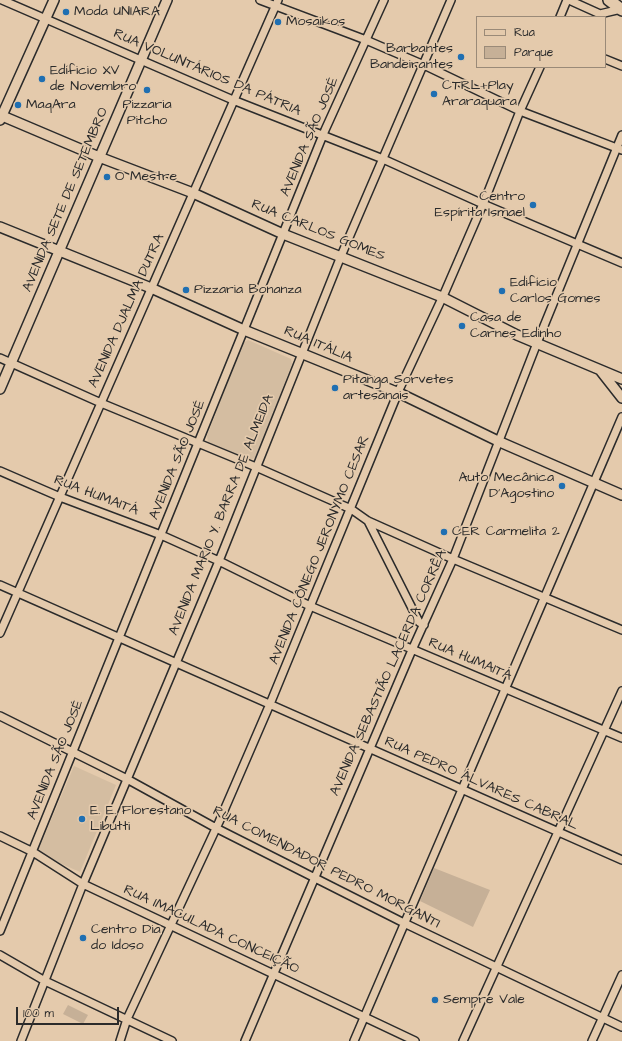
<!DOCTYPE html>
<html>
<head>
<meta charset="utf-8">
<style>
  body { margin:0 }
  #map { position:relative; width:622px; height:1041px; overflow:hidden; background:#e4caac; font-family:"Architects Daughter",sans-serif }
  canvas { display:block }
  .legend { position:absolute; left:476px; top:16px; width:130px; height:52px; box-sizing:border-box; background:#e4caac; border:1px solid #9a8a78; margin:0; padding:5px 7px; list-style:none; font-size:12px; color:#2b2b2b }
  .legend li { display:flex; align-items:center; gap:8px; height:20px }
  .legend b { width:20px; border:1px solid #9a8a78 }
  .scale { position:absolute; left:16px; top:1007px; width:103px; height:18px; box-sizing:border-box; border:2px solid #2b2b2b; border-top:0; padding-left:5px; font-size:12px; line-height:14px; white-space:nowrap; color:#2b2b2b; -webkit-text-stroke:3px #e4caac; paint-order:stroke }
</style>
</head>
<body>
<div id="map">
<canvas width="622" height="1041"></canvas>
<ul class="legend">
<li><b style="height:5px;background:#e4caac"></b>Rua</li>
<li><b style="height:11px;background:#c6b097"></b>Parque</li>
</ul>
<div class="scale">100 m</div>
</div>
<script>
const ctx = document.querySelector('canvas').getContext('2d');
ctx.lineJoin = 'round';
function paint(path, color) { ctx.fillStyle = color; ctx.fill(path, 'evenodd'); }
function trace(path, color, width, dash) { ctx.strokeStyle = color; ctx.lineWidth = width; ctx.lineCap = dash ? 'butt' : 'round'; ctx.setLineDash(dash || []); ctx.stroke(path); }
function write(font, color, halo, rows, align = 'center') {
  ctx.font = font + ' "Architects Daughter",sans-serif'; ctx.lineWidth = 3.5; ctx.setLineDash([]); ctx.textBaseline = 'middle'; ctx.strokeStyle = halo; ctx.fillStyle = color; for (const [text, x, y, turn = 0] of rows) {
    ctx.save(); ctx.translate(x, y); ctx.rotate((+turn || 0) * Math.PI / 180); ctx.textAlign = isNaN(turn) ? turn : align; if (halo) ctx.strokeText(text, 0, 0); ctx.fillText(text, 0, 0); ctx.restore();
  }
}
paint(new Path2D(`
  M248,340L291,359L292,364L256,457L251,460L208,442L207,436L243,343Z
  M74,766L116,785L80,872L37,853Z`), '#d4bda1');
paint(new Path2D(`
  M434,868L490,890L473,927L420,901Z
  M68,1005L88,1015L83,1024L63,1014Z`), '#c6b097');
const street = new Path2D(`
  M2,0L233,100L383,159L483,204L622,263
  M260,0L366,40L424,65L520,111L622,150
  M569,0L600,14L621,9
  M560,17L567,0
  M605,59L622,66
  M0,358L101,403L256,467L351,509L368,521L453,559L622,630
  M0,471L60,497L161,535L219,561L310,606L622,738
  M368,521L419,622L424,625
  M0,585L622,860
  M0,633L278,0
  M0,716L127,779L216,828L404,923L622,1027
  M0,836L33,852L83,884L415,1041
  M0,931L325,130L384,0
  M0,955L45,981L172,1041
  M21,1041L83,884L219,561L341,256L451,0
  M120,1041L127,1019L219,822L270,704L399,390L444,294L486,197L520,111L540,67
  M245,1041L412,650L453,559L537,343L622,135
  M354,1041L622,417
  M463,1041L622,691
  M592,1041L622,975`);
const secondary = new Path2D(`
  M0,115L99,157L193,193L283,234L442,297L517,335L622,379
  M0,120L54,0
  M0,227L151,288L244,330L399,393L500,442L622,495
  M600,370L622,398
  M0,389L167,0`);
const primary = new Path2D(`
  M609,0L622,10`);
trace(street, '#2b2b2b', 10);
trace(secondary, '#2b2b2b', 12);
trace(primary, '#2b2b2b', 14);
trace(street, '#e4caac', 7);
trace(secondary, '#e4caac', 9);
trace(primary, '#e4caac', 11);
for (const [x, y, r, color] of [
  [66,12,4,"#1f6fb2"],
  [278,22,4,"#1f6fb2"],
  [461,57,4,"#1f6fb2"],
  [42,79,4,"#1f6fb2"],
  [147,90,4,"#1f6fb2"],
  [434,94,4,"#1f6fb2"],
  [18,105,4,"#1f6fb2"],
  [107,177,4,"#1f6fb2"],
  [533,205,4,"#1f6fb2"],
  [186,290,4,"#1f6fb2"],
  [502,291,4,"#1f6fb2"],
  [462,326,4,"#1f6fb2"],
  [335,388,4,"#1f6fb2"],
  [562,486,4,"#1f6fb2"],
  [444,532,4,"#1f6fb2"],
  [82,819,4,"#1f6fb2"],
  [83,938,4,"#1f6fb2"],
  [435,1000,4,"#1f6fb2"]
]) { const dot = new Path2D(); dot.arc(x, y, r, 0, 2 * Math.PI); ctx.fillStyle = color; ctx.fill(dot); trace(dot, '#e4caac', 1.5); }
write('14px', '#2b2b2b', '#e4caac', [
  ["Moda UNIARA",74,12],
  ["Mosaikos",286,22],
  ["Barbantes",453,49,"right"],
  ["Bandeirantes",453,65,"right"],
  ["Edíficio XV",50,71],
  ["de Novembro",50,87],
  ["CTRL+Play",442,86],
  ["Araraquara",442,102],
  ["MaqAra",26,105],
  ["Pizzaria",147,105,"center"],
  ["Pitcho",147,121,"center"],
  ["O Mestre",115,177],
  ["Centro",525,197,"right"],
  ["Espírita Ismael",525,213,"right"],
  ["Edifício",510,283],
  ["Carlos Gomes",510,299],
  ["Pizzaria Bonanza",194,290],
  ["Casa de",470,318],
  ["Carnes Edinho",470,334],
  ["Pitanga Sorvetes",343,380],
  ["artesanais",343,396],
  ["Auto Mecânica",554,478,"right"],
  ["D'Agostino",554,494,"right"],
  ["CER Carmelita 2",452,532],
  ["E. E. Florestano",90,811],
  ["Libutti",90,827],
  ["Centro Dia",91,930],
  ["do Idoso",91,946],
  ["Sempre Vale",443,1000]
], 'left');
write('14px', '#2b2b2b', '#e4caac', [
  ["RUA VOLUNTÁRIOS DA PÁTRIA",207,73,23],
  ["AVENIDA SÃO JOSÉ",310,137,-67],
  ["AVENIDA SETE DE SETEMBRO",66,200,-67],
  ["RUA CARLOS GOMES",318,231,22],
  ["AVENIDA DJALMA DUTRA",127,311,-66],
  ["RUA ITÁLIA",318,345,23],
  ["AVENIDA SÃO JOSÉ",178,460,-68],
  ["RUA HUMAITÁ",96,496,21],
  ["AVENIDA MARIO Y. BARRA DE ALMEIDA",222,515,-68],
  ["AVENIDA CÔNEGO JERONYMO CESAR",320,550,-68],
  ["RUA HUMAITÁ",470,660,23],
  ["AVENIDA SEBASTIÃO LACERDA CORRÊA",389,673,-66],
  ["AVENIDA SÃO JOSÉ",56,760,-68],
  ["RUA PEDRO ÁLVARES CABRAL",481,784,24],
  ["RUA COMENDADOR PEDRO MORGANTI",326,868,27],
  ["RUA IMACULADA CONCEIÇÃO",211,930,25]
]);
</script>
</body>
</html>
